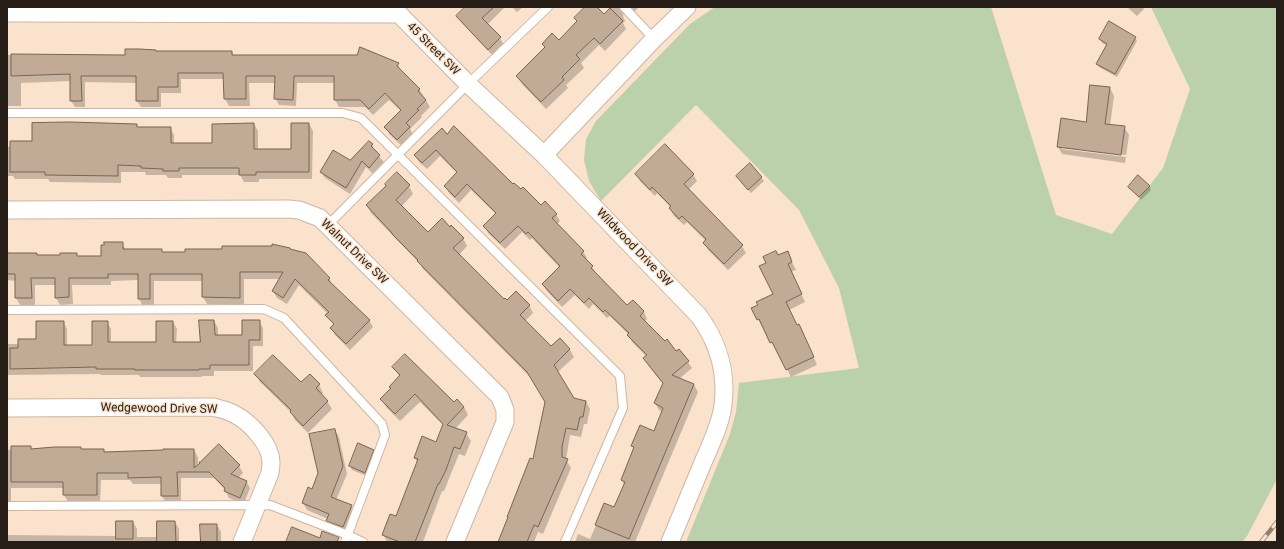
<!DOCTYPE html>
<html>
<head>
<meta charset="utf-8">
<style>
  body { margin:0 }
  #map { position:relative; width:1284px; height:549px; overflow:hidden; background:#fae2cc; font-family:Roboto,sans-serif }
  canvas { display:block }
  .frame { position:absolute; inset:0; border:8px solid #271f17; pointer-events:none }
</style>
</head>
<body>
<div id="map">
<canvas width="1284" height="549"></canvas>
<div class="frame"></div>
</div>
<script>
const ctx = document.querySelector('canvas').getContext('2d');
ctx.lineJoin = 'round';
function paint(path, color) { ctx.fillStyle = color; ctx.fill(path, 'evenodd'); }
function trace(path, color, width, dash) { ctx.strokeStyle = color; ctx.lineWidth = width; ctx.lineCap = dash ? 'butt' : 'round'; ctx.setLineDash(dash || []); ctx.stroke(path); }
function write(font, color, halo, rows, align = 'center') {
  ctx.font = font + ' Roboto,sans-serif'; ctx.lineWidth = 3; ctx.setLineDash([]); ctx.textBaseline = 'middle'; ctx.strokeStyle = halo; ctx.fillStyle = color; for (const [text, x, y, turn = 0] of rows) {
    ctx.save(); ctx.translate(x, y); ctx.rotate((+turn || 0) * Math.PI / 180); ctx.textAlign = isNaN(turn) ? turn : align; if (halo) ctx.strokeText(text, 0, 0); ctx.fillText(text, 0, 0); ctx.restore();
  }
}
paint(new Path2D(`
  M715,7H991L1056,215L1112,234L1163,168L1190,89L1151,7H1277V479L1247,536L1242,542H686L730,434L736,412L739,383L859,368L839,288L799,210L696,105L601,201L589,181L584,160L586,139L596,121L690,24Z`), '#bad1ab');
paint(new Path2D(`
  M466,7H505L487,25L500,38L504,45L493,56L462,23L457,16Z
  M512,7H523L517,12Z
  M587,7H596L604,15L612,7H639L634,12L630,9L624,11L623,16L625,21L623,23L626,29L605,51L599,45L581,63L584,68L566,85L568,88L546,109L522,84L517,76L546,48L543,44L559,41L578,22L575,18Z
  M1127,7H1143L1144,9L1137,16Z
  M1135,38L1137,41L1117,77L1099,67L1097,64L1108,46L1102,43L1100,39Z
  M156,52H232L234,56L398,64L401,72L419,89L430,107L421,116L422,117L410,129L413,134L402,146L389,134L386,127L401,111L389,100L373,115L365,107H339L335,100V83H297L296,106L279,105L275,98L276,83H249L250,106H229L225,99L224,79H181V93H161V107H141L137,101V83L85,82V107H75L71,101V81L21,83V106H7V55L126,56Z
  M1110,88L1114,96L1110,126L1124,127L1129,135L1125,163L1062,154L1058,147L1087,123ZM1062,146L1126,155V157L1062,149Z
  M254,124L258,131V150H292L309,124L313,131L312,179H259V182H244L240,175H182V178H168L166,175H146L145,172H121V183L50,182L48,179H15L13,176H7V147L136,125L138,128H170L174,135V144H213Z
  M442,130L513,186L541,206L556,214L560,221L557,224L583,251L587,258L585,260L592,267L596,273L627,306L633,301L644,312L647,319L644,322L675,352L688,362L692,368L679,379L694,385L698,392L635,542H575L578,534L590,539L605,505L615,509L624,485L622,480L634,449L632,446L655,432L663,412L659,410L655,403L663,384L648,365L644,359L647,357L632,342L629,335L610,316L607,318L593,304L589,309L575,295L562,307L547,291L543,285L560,268L532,238L530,240L522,232L505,249L488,233L484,226L496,214L471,190L459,203L449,193L445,186L457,173L440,156L427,169L419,162L415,155Z
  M372,144L375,152L384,162L373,174L366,167L350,194L325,178L321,172L350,162Z
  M750,165L764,181L751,193L737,177Z
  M636,174H693L697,181L688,190L742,246L746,253L728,270L708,250L704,243L706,241L687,222L684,225L674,216L670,209L671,208L657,193L655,196L640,181Z
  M409,186L413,194L401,207L428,234L450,228L463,238L467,246L459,255L504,301L529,305L533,313L525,321L551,348L560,339L570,350L574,357L558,372L574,399L586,401L590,409L587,424H584L581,437L570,435L566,460L571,468L543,534L538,532L534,542H499L509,519L508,517L534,460L546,402L533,380L423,269L420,264L371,213L367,205Z
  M1149,186L1151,190L1141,200L1129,187Z
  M122,243L126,250H161L162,253L329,278L333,286L369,320L373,327L350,350L335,335L331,328L334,325L327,316L328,314L299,285L287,304L277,298L273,291L280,279H244V305L207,304L203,297V281H154V306H143L139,299V280L111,281V285H72L73,304L60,305L56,298V285H35V305H20L16,298V281L7,280V252H9L10,254H36L38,256H61L76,254L78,257H102Z
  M787,252L796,270L791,272L805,302L789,310L797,326L803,334L808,344L817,365L791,377L777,350H776L763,327H762L758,319L759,305L774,294L778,257Z
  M214,321L218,328V336H242L259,321L263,328V346H253V371H214V376H202V377H140L139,375H101L100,374L7,375V344H19L37,340L63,322L67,329V346H93L107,322L111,329V343H157L173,322L177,329L176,343H201Z
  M393,367L454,403L464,407L468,415L455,429L466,433L471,441L465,456L459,454L444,491H442L423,542H387L383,534L396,517L418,463L415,458L437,443L444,426L420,402L400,421L386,407L382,399L391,389L390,387L400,377Z
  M256,374L301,384L319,385L323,393L321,395L327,401L332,409L308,433L295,420L291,412L260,382Z
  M335,430L339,437L347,474L336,500L351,506L355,513L347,534L332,528L327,521L328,519L307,510L303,503L312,490Z
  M219,445L239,466L243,473L238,478L246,481L250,488L244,504L229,498L225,490L214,478H181V503H166L162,496V484H133L130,480H101L100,502H68L64,495V488H11V501H7V450L30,447L31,449L103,450L105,453L194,450L198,457V466Z
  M373,450L375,454L367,476L352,470L350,466Z
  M133,522L137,529V537H158L175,522L179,529V541H201L217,525L221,532V542H7V535L117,536Z`), '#0003');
const building = new Path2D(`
  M465,7H494L482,18L501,37L488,50L456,16Z
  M585,7H597L604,14L610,8L623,21L600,44L594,38L576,55L580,59L562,77L564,80L541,102L516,76L545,47L542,44L552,33L559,40L577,21L574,18Z
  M1109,21L1136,37L1115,74L1096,64L1107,44L1099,39Z
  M360,47L399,63L397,66L420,89L418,91L426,100L417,109L419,110L406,123L410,127L397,140L384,127L401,110L385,93L369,109L360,100H334V76H294L293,100L274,99L275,76H246V99H224L223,73H178V87H158V101H136V76H81L82,101H70V74L11,76V54L125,55V49H139L156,50V51H232V55H357Z
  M1090,85L1110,87L1105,124L1125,126L1121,155L1057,147L1061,118L1086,122Z
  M70,122L137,124V127H171V143H212V124L254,123V149H291V123H309V172H256V175H239V168H179V171H163V169L141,168V166L118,165V176L45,175V172H10V141H32V123Z
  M454,126L513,184L514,183L521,189L523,187L541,205L545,201L557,214L552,218L584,251L581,254L593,266L591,268L627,305L633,300L644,311L640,316L665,341L667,339L676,351L679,349L689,361L672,375L694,384L629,539L595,525L604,503L614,507L625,482L621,480L634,447L631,446L640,425L654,431L663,408L654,403L663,383L643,358L647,355L627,335L629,333L605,310L603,312L589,298L584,303L570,289L558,301L542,284L560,266L528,232L526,234L518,226L500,243L483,226L496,213L467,184L455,197L444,186L457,172L436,150L422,163L414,155L442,128L447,134Z
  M369,141L373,144L371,146L380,155L369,168L362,161L346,188L320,172L333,150L350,160Z
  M665,144L694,174L684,184L743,245L724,264L703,243L706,239L682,216L679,219L669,208L671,206L652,187L650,190L635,174Z
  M750,163L762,177L748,190L736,176Z
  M397,172L410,185L396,200L428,232L442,218L450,227L451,225L464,238L453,248L504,299L505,298L507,300L516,291L530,305L520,315L551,346L560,338L570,349L554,365L574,398L586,401L583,417H580L577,430L566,428L562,447V457L568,459L538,527L534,525L527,542H498L508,517H507L530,458L533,459L545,402L527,372L417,261L418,260L392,234V233L366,205L386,186L385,184Z
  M1138,175L1150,186L1139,197L1128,187Z
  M104,242H123V249H162V252H185V249H222V246H272V244L290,248V249L306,253L330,278L328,280L370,320L346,344L330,328L334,324L325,315L329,312L295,279L283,298L272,291L283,272H240V298L202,297V274H150V299H138V274H108V278H69V297L55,298V278H31L32,298H15V274H7V253H37V255H60V253H77V256H101V245H104Z
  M776,251L778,255L788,251L792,262L788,264L802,294L786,302L797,325L799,324L814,357L786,370L772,342L770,343L759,319L757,320L751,308L758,305L756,302L773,294L759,266L766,263L763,257Z
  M199,320H214L215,335H242V320H260V340H249V365H210V369H199V370H135V369H96V367L10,369V348H18V339H36V321H64V345H92V321H108V342H156V321H173V342H200Z
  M405,354L454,402L457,399L464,407L447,425L467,432L460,449L454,447L446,470L439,484H438L415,542H400L382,535L390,514L396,516L418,459L414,458L422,436L436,442L443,424L415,394L395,414L380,399L391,388L389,387L400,375L392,367Z
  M273,355L301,382L310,374L320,384L316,388L328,401L303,426L290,412L291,410L254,374Z
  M335,429L343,466L331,497L352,505L343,527L326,521L329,514L302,503L308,487L312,489L318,473L309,434Z
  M358,443L374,450L365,473L349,466Z
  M219,444L240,465L231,474L247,481L240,498L224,491L225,488L209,472H177L178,496H161V477L128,478V473H97V495H63V482H11V446H31V449L54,447H81V449H104V452L163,450V449H194V468L200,463L199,462H200Z
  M116,521H133V539H116Z
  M157,521H175L176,542H157Z
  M200,524H217V542H201Z
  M292,527L320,538L322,531L339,537L337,542H286Z`);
paint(building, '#c1ab96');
trace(building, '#786451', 1);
const lane = new Path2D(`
  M624,7L654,39
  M7,113H343L361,118L620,376L623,408L565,542
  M328,225L468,84L548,7
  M7,310L264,309L284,318L382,424L385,435L345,542
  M7,506L270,505L348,535L363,542`);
const street = new Path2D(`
  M7,13L399,14L468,84L544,155
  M7,210L288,209L299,210L320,218L500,397L505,410V422L455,542
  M7,408L213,407C220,409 228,410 234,414C250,422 272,445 271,464C271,467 270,470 270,473L242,542
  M670,542C681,515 693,487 704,460C711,444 721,423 723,405C727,373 718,342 699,316L544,155L654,39L687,7`);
trace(lane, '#cdb7a2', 10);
trace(street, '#cdb7a2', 19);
trace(lane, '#fff', 8);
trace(street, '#fff', 17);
const rail = new Path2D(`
  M1261,542L1277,522`);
trace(rail, '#908071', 4.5);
trace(rail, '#fae2cc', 3, [9]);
write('12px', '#271f17', '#fae2cc', [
  ["45 Street SW",433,49,45],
  ["Wildwood Drive SW",634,248,46],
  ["Walnut Drive SW",354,252,44],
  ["Wedgewood Drive SW",159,409,1]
]);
</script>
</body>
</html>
